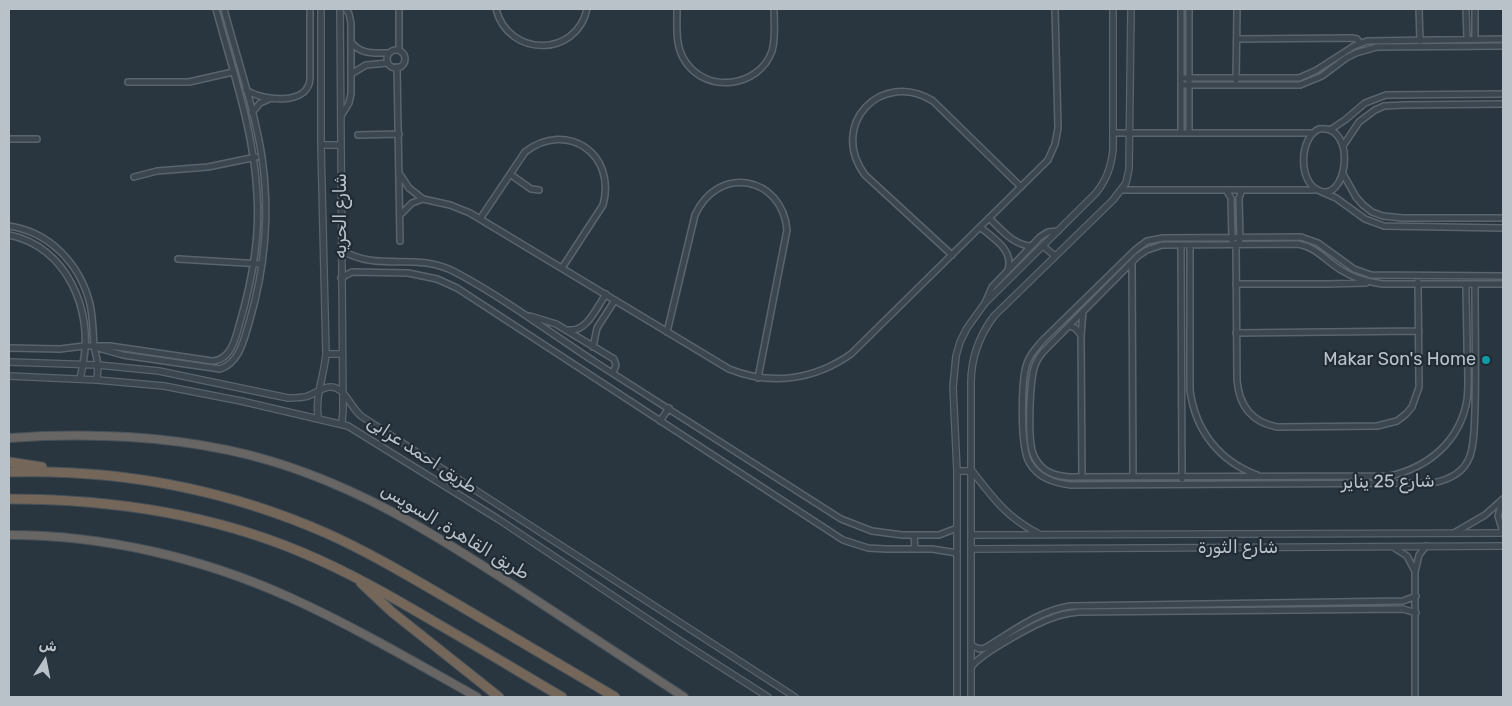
<!DOCTYPE html>
<html>
<head>
<meta charset="utf-8">
<style>
  body { margin:0 }
  #map { position:relative; width:1512px; height:706px; overflow:hidden; background:#29353f; font-family:Rubik,Vazirmatn,sans-serif }
  canvas { display:block }
  .frame { position:absolute; inset:0; border:10px solid #b9c1c9; pointer-events:none }
  .north { position:absolute; left:20px; top:636px; width:50px; height:50px; -webkit-text-stroke:4px #212b34; paint-order:stroke; rotate:11deg; font-size:14px; font-weight:700; line-height:20px; text-align:center; color:#b9c1c9 }
  .north::after { content:''; display:block; margin:auto; width:18px; height:22px; background:#b9c1c9; clip-path:polygon(50% 0,100% 100%,50% 72%,0 100%) }
</style>
</head>
<body>
<div id="map">
<canvas width="1512" height="706"></canvas>
<div class="frame"></div>
<div class="north">ش</div>
</div>
<script>
const ctx = document.querySelector('canvas').getContext('2d');
ctx.lineJoin = 'round';
function trace(path, color, width, dash) { ctx.strokeStyle = color; ctx.lineWidth = width; ctx.lineCap = dash ? 'butt' : 'round'; ctx.setLineDash(dash || []); ctx.stroke(path); }
function write(font, color, halo, rows, align = 'center') {
  ctx.font = font + ' Rubik,Vazirmatn,sans-serif'; ctx.lineWidth = 4.5; ctx.setLineDash([]); ctx.textBaseline = 'middle'; ctx.strokeStyle = halo; ctx.fillStyle = color; for (const [text, x, y, turn = 0] of rows) {
    ctx.save(); ctx.translate(x, y); ctx.rotate((+turn || 0) * Math.PI / 180); ctx.textAlign = isNaN(turn) ? turn : align; if (halo) ctx.strokeText(text, 0, 0); ctx.fillText(text, 0, 0); ctx.restore();
  }
}
const minor = new Path2D(`
  M496,9C508,57 576,58 587,9
  M677,9C677,27 675,46 685,61C706,94 759,88 772,51C776,38 774,22 774,9
  M1181,9V132
  M1189,9V132
  M1419,9L1420,41
  M1466,9L1467,39
  M1475,9V39
  M1237,39L1352,38L1357,39L1360,43
  M351,42C361,55 374,53 389,53
  M399,50V9
  M387 59a9 9 0 1 1 18 0a9 9 0 1 1-18 0Z
  M397,67L400,241
  M351,74L366,65L388,63
  M1181,78H1299L1315,71L1354,46L1367,41L1503,39
  M1236,80L1237,9
  M128,82H189L233,72
  M1181,85H1300L1322,76L1346,58L1356,53L1377,47L1503,46
  M246,90C262,101 308,106 310,79V9
  M252,113L260,103L269,99
  M341,116L349,103L351,94V23L349,14L346,9
  M1319,129C1359,123 1347,209 1316,189C1298,178 1300,137 1319,129Z
  M1330,130L1345,120L1365,103L1386,95L1503,94
  M1113,133H1313
  M358,135L399,134
  M9,139H37
  M1343,146L1359,122L1375,110L1384,106L1404,105L1503,104
  M399,173L409,188L423,199L450,205L470,213L729,369C771,386 814,380 851,354L1048,160L1055,144L1058,128L1055,9
  M510,174L531,189L539,190
  M1343,174L1356,197L1363,205L1372,212L1383,216L1403,218H1503
  M134,177L157,171L208,167L256,157
  M1122,190H1316
  M1226,190L1231,198L1232,241
  M1242,190L1239,198L1240,240L1236,245L1237,380C1239,405 1251,422 1277,427L1377,426L1397,421L1406,414L1412,407L1419,387L1418,282
  M1322,192L1336,198L1365,219L1384,226L1503,228
  M400,215L412,203L423,199
  M989,218C1002,230 1013,245 1031,246
  M480,219L525,152C567,120 617,154 603,205L562,268
  M9,226C50,232 80,264 90,304C93,317 93,332 94,346C95,352 97,358 98,365
  M980,227C993,238 1014,250 1008,269
  M9,235C66,246 94,310 83,364
  M1181,245L1182,479
  M1190,245V390C1195,430 1219,461 1257,475
  M341,250C380,273 415,251 455,272C504,298 549,332 595,362C677,414 759,467 841,519L872,531L902,535H939L957,528
  M952,255L865,175C828,125 881,69 933,101L1021,187
  M178,259L262,264
  M1132,263L1133,477
  M341,278L352,272L408,273L437,279L457,288L843,540L868,548L886,549H932L957,553
  M1236,284H1327L1366,283
  M1466,284C1466,306 1467,328 1467,349C1468,366 1469,383 1467,400C1460,441 1429,467 1390,476L1070,477C1058,476 1047,474 1039,464C1036,460 1033,455 1032,450C1028,435 1030,388 1033,373C1034,365 1038,358 1043,352L1138,256L1147,250L1162,245L1298,244C1316,247 1326,261 1341,270C1353,278 1368,282 1382,284H1503
  M1475,284C1475,326 1476,368 1475,410C1474,425 1475,442 1470,456C1464,473 1449,480 1432,483L1071,485C1054,483 1038,478 1029,462C1020,446 1021,380 1027,363C1030,354 1036,348 1042,341L1135,250L1147,241L1163,238L1301,237L1318,243L1354,269L1371,275L1503,276
  M985,303L992,287L1040,237L1048,232L1058,231
  M530,316L556,324L614,359L616,365L613,373
  M1069,326L1075,328L1081,335
  M569,330C587,332 597,307 606,294
  M667,332L695,215C718,164 782,176 787,230L758,378
  M1236,333L1419,331
  M95,347L123,355L220,369C239,363 244,340 249,323C265,269 270,212 262,157C254,107 237,58 224,9
  M593,347L597,328L615,300
  M9,348L60,349L84,346H110L212,361C231,361 236,337 240,322C252,281 260,237 257,194C254,131 232,69 216,9
  M660,421L669,408
  M1082,477L1081,336L1083,311
  M1502,502L1498,516L1503,532
  M1454,533L1485,515L1503,499
  M914,535L915,549
  M1393,547L1407,556L1415,571
  M971,645L979,649L985,648C1012,632 1038,611 1070,606L1403,601L1416,596
  M972,666C983,652 1035,624 1052,618C1061,614 1070,613 1079,612L1403,609L1416,613
  M1415,697V572L1419,555L1426,546`);
const tertiary = new Path2D(`
  M340,9L343,410L342,423
  M321,145H340
  M1043,246L1055,256
  M326,354H342
  M9,362L98,365L159,371L288,398C295,398 302,398 308,396C319,392 329,381 341,391C348,397 352,408 361,416L795,697
  M9,376L97,380L164,386L241,401L348,426L498,519L682,642L768,697
  M80,379L83,364
  M97,380L98,365
  M318,417C315,396 324,376 326,354L321,145V9
  M957,471H972C994,499 1006,517 1039,534
  M972,535L1503,533
  M972,549L1503,546
  M957,697V471L953,387L956,356L960,342L967,328L985,303L1096,193C1107,179 1111,167 1113,150V9
  M971,697V383C971,357 979,336 994,316L1113,200L1126,183L1129,169L1131,9`);
const trunk = new Path2D(`
  M9,438C97,432 186,436 271,461C363,489 434,534 513,585C570,622 627,660 684,697
  M9,535C105,535 203,558 291,598C355,627 416,663 477,697`);
const motorway = new Path2D(`
  M9,462L42,467
  M9,472C118,469 226,489 326,533C373,554 417,581 462,607C513,637 564,667 615,697
  M9,499C109,499 208,513 301,552C349,572 394,598 438,624C480,648 521,673 562,697
  M361,583L392,612L499,697`);
trace(minor, '#5a646c', 8);
trace(tertiary, '#5a646c', 8);
trace(trunk, '#475159', 10);
trace(motorway, '#475159', 11);
trace(minor, '#3c464f', 5);
trace(tertiary, '#3c464f', 5.5);
trace(trunk, '#686664', 8);
trace(motorway, '#74675a', 9);
for (const [x, y, r, color] of [
  [1486,360,5,"#0f9aa8"]
]) { const dot = new Path2D(); dot.arc(x, y, r, 0, 2 * Math.PI); ctx.fillStyle = color; ctx.fill(dot); trace(dot, '#212b34', 2); }
write('18px', '#b9c1c9', '#212b34', [
  ["شارع الحريه",341,216,-90],
  ["طريق احمد عرابى",422,455,33],
  ["شارع 25 يناير",1388,482,-1],
  ["طريق القاهرة, السويس",455,532,31],
  ["شارع الثورة",1238,548]
]);
write('18px', '#b9c1c9', '#212b34', [
  ["Makar Son's Home",1476,360]
], 'right');
</script>
</body>
</html>
